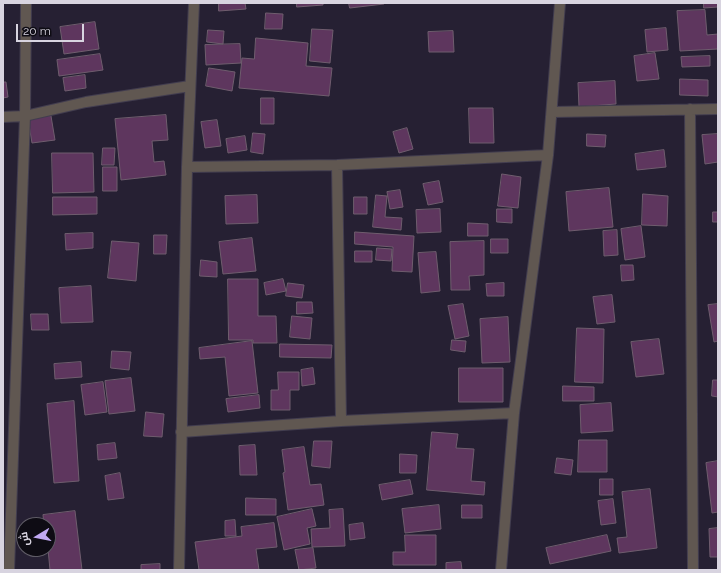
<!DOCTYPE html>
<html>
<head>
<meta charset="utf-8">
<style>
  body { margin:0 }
  #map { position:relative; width:721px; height:573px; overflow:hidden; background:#262033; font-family:Raleway,Cairo,sans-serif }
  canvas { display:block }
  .frame { position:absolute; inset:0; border:4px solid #d8d4e0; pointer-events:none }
  .north { position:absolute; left:16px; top:517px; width:40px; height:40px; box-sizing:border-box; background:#0e0c14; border:1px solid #5f5c66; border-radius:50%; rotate:260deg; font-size:11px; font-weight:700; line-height:16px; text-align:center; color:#d8d4e0 }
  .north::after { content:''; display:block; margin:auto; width:14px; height:18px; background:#c0a8f3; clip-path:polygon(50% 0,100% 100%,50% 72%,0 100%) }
  .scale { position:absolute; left:16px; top:24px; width:68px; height:18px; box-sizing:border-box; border:2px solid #d8d4e0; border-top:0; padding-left:5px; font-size:12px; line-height:14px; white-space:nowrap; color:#d8d4e0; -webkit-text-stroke:3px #0e0c14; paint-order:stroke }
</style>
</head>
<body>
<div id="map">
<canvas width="721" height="573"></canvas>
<div class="frame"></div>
<div class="north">ش</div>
<div class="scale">20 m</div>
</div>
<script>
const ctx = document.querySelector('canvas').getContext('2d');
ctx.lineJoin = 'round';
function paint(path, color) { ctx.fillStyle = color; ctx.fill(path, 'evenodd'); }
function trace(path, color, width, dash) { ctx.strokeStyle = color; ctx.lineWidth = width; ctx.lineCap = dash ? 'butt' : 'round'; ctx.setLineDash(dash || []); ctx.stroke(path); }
const building = new Path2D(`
  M219,3H245L246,9L219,11Z
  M297,3H323V5L297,7Z
  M349,3H384V4L350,8Z
  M704,3H718V7L704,8Z
  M705,10L707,35L718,34V49L680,51L677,11Z
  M266,13L283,14L282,29H265Z
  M95,22L99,49L64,54L60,27Z
  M666,28L668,50L647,52L645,30Z
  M312,29L333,30L330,63L310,61Z
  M208,30L224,31L223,44L207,42Z
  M453,31L454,52H429L428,32Z
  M256,38L308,43L306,66L332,68L329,96L239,88L242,58L254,59Z
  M240,44L241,63L206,65L205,45Z
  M655,53L659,79L637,81L634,56Z
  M100,54L103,70L59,76L57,60Z
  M710,56V66L682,67L681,57Z
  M209,68L235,72L232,91L206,86Z
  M85,75L86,88L65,91L63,78Z
  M680,79L708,80V96L680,95Z
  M615,81L616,104L579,107L578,83Z
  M3,82H6L8,97L3,98Z
  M261,98H274V124H261Z
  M469,108H493L494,143H470Z
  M166,115L168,140L152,141L154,162L164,161L166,175L121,180L115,119Z
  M51,116L55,140L32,143L28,119Z
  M217,120L221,146L205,148L201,122Z
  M407,128L413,149L399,153L393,132Z
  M253,133L265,134L263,154L251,152Z
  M587,134L606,135L605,147L587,146Z
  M718,134V162L705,164L702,135Z
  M245,136L247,150L228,153L226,139Z
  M103,148H115L114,165H102Z
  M664,150L666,167L637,170L635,154Z
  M52,153H93L94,192L53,193Z
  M103,167H117V191H103Z
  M502,174L521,177L518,208L498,206Z
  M439,181L443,202L428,205L423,184Z
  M609,188L613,227L569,231L566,192Z
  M400,190L403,207L390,209L387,192Z
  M643,194L668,196L667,226L642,225Z
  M257,195L258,223L226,224L225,196Z
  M376,195L387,196L385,217L402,218L401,230L373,227Z
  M53,197H97V214L53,215Z
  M354,197H367V214H354Z
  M440,209L441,232L417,233L416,210Z
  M497,209H512V223L497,222Z
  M713,212H718V222H713Z
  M468,223L488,224V236H468Z
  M641,226L645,257L625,260L621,229Z
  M617,230L618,255L604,256L603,231Z
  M355,232L414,236L412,272L392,271L393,247L355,244Z
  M93,233V248L66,250L65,234Z
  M154,235H167L166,254H154Z
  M252,238L256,271L223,274L219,242Z
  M491,239H508V253H491Z
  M112,241L139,243L136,281L108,278Z
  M484,241V275L469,276L470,290H451L450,242Z
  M377,248L392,249L391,261L376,260Z
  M355,251H372V262H355Z
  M436,252L440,291L421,293L418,253Z
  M201,260L217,262V277L200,276Z
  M621,265H633L634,280L622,281Z
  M228,279H258V316H276L277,343H253V340H229Z
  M283,279L286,291L266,295L264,283Z
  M288,283L304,285L302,298L286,296Z
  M504,283V296H487L486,284Z
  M91,286L93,322L61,323L59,288Z
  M612,295L615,322L597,324L593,297Z
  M297,302H312L313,313L297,314Z
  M463,304L469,336L455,339L448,306Z
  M718,304V341L714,342L708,305Z
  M31,314H48L49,330H32Z
  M292,316L312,318L310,339L290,337Z
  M508,317L510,362L482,363L480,319Z
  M577,328L604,329L603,383L575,382Z
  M659,339L664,374L636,377L631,342Z
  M452,340L466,341L465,352L451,350Z
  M252,341L258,393L229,396L225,357L200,359L199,348Z
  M280,344L332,345L331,358L280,357Z
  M112,351L131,352L129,370L111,368Z
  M81,362L82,377L55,379L54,364Z
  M313,368L315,384L302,386L301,370Z
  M459,368H503V402H459Z
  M278,372H299V390H290V410H271V390H278Z
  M131,378L135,411L109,414L105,381Z
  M713,380H718V397L712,396Z
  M103,382L107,412L85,415L81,385Z
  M563,386L594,387V401H563Z
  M259,395L260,408L228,412L226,399Z
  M74,401L79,481L54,483L47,404Z
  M611,403L613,431L581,433L580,405Z
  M146,412L164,414L162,437L144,436Z
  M432,432L458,434L456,448L474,449L471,481L485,482L484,495L427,490Z
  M579,440H607V472H578Z
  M314,441H332L330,468L312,466Z
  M115,443L117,458L98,460L97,445Z
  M255,445L257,475H240L239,446Z
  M304,447L310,485L321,484L324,505L288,510L283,473L285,472L282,450Z
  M400,454L417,455L416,473H400Z
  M557,458L573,460L571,475L555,473Z
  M718,461V512L712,513L706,463Z
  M120,473L124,498L108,500L105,476Z
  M600,479H613V495H600Z
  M410,480L413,494L382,500L379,485Z
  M650,489L657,548L619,553L617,538L627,537L622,492Z
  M246,498L276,499V515H246Z
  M613,499L616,523L601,525L598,501Z
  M439,505L441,529L405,533L402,509Z
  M462,505H482V518H462Z
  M312,509L316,526L307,528L310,544L284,550L277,517Z
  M343,509L345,546L312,547L311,529L330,528L329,510Z
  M75,511L82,570H50L48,549V525H44L43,515Z
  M235,520L236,536H225V521Z
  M274,523L277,547L256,549L259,570H199L195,542L242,536L241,527Z
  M363,523L365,538L350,540L349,525Z
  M718,528V557H710L709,529Z
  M405,535H436V565H393V552H405Z
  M607,535L611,551L550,564L546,548Z
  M313,548L316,568L299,570L295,550Z
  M461,562L462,570H446V563Z
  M160,564V570H141V565Z`);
paint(building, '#5e365e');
trace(building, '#6f5d6e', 1);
const minor = new Path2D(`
  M690,109L693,570
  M552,112L718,109
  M3,117L25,116L86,102L190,86
  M337,165L341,421
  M187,167L337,165L548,155
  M181,432L341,421L514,413
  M9,570L25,116L26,3
  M179,570L187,167L194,3
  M501,570L514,413L548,155L560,3`);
trace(minor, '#423d4f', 12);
trace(minor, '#605751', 10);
</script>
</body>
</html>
